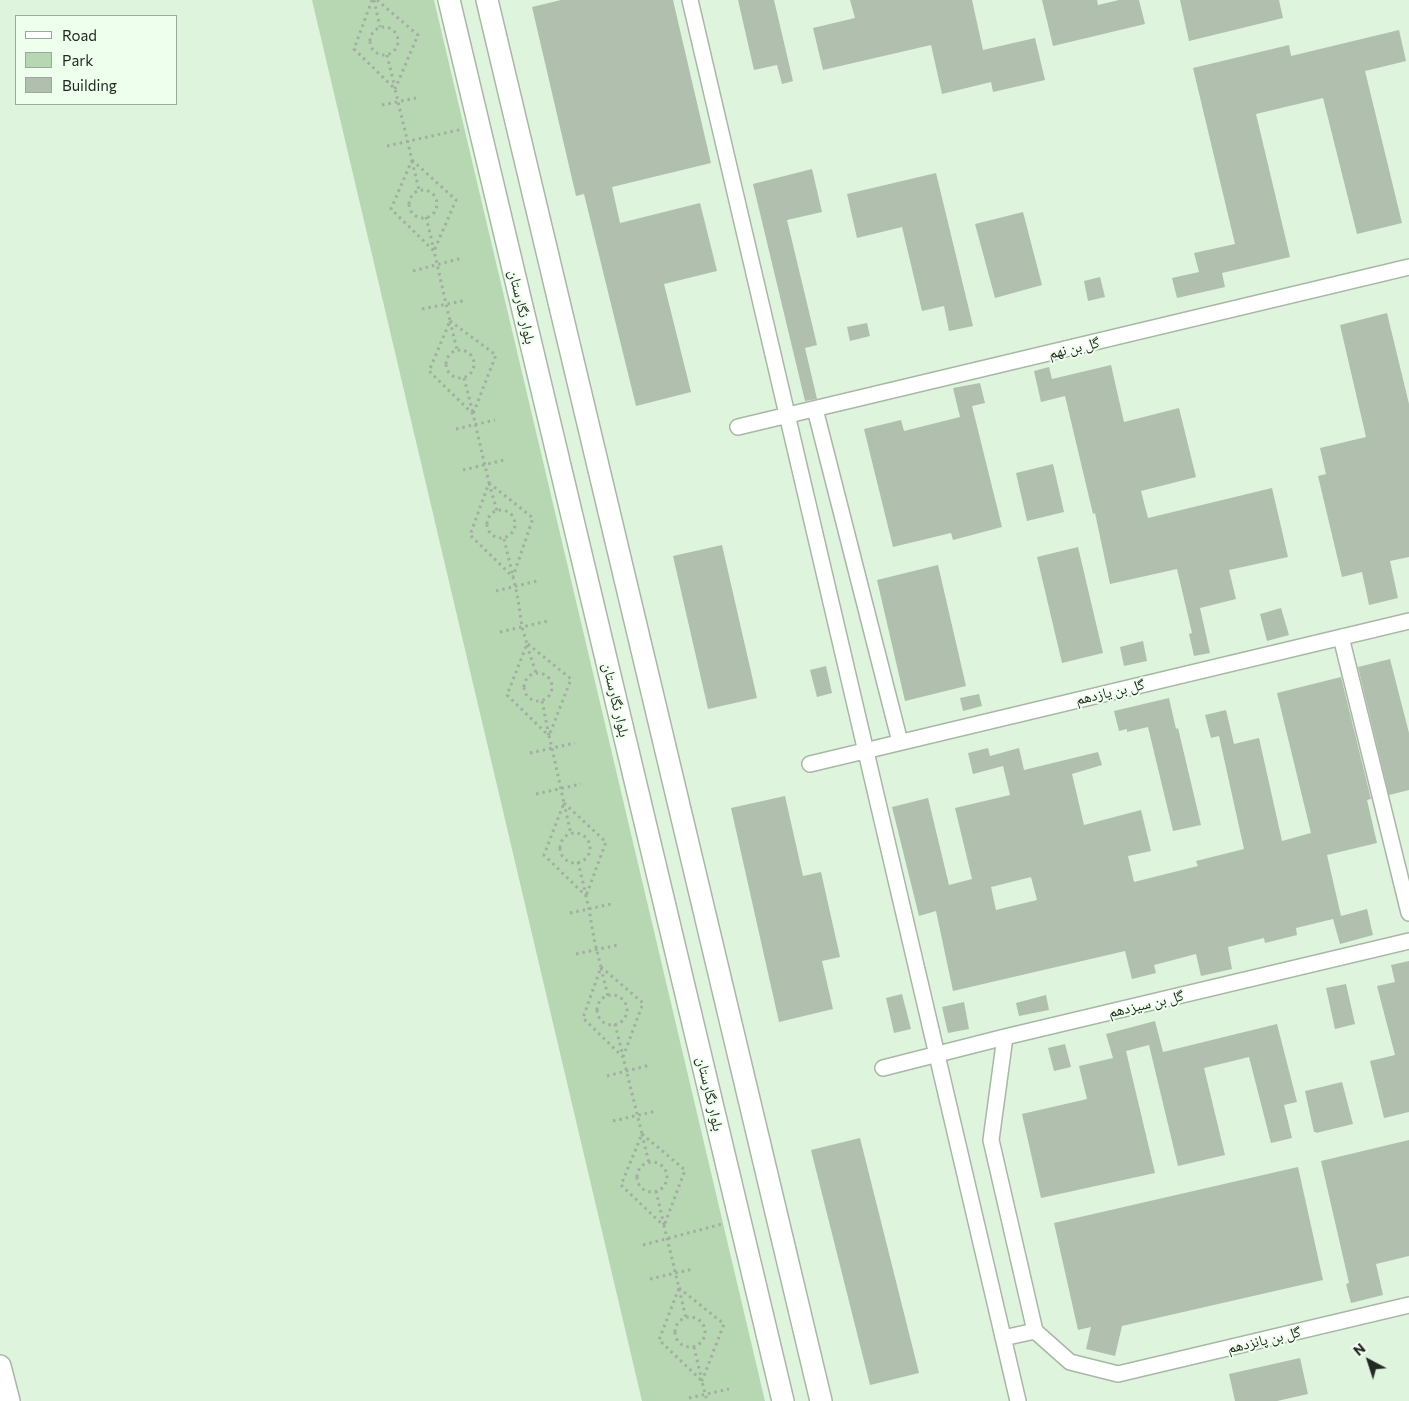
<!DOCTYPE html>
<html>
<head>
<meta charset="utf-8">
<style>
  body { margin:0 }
  #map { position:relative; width:1409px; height:1401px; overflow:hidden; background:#efffed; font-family:Commissioner,sans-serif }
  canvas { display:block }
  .legend { position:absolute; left:15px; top:15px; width:162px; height:90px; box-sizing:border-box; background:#efffed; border:1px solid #9da99c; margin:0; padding:6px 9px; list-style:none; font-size:15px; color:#222822 }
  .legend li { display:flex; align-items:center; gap:10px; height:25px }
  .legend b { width:25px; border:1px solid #9da99c }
  .north { position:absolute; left:1344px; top:1336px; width:50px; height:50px; -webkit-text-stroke:4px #efffed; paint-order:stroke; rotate:320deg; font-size:14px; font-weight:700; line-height:20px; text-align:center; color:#222822 }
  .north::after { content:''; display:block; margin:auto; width:18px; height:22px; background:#222822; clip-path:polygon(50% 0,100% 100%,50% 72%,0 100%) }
</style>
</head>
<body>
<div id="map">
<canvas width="1409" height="1401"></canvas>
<ul class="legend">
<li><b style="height:6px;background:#fff"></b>Road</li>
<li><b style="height:14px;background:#b7d7b3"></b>Park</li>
<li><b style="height:14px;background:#b0bfae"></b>Building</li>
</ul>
<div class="north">N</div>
</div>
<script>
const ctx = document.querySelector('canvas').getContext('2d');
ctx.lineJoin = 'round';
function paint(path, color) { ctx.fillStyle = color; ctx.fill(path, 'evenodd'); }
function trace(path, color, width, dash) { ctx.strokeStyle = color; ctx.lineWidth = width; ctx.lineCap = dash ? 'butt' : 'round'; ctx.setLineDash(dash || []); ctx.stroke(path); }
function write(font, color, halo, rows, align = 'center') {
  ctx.font = font + ' Commissioner,"Noto Naskh Arabic",sans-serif'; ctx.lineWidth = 4; ctx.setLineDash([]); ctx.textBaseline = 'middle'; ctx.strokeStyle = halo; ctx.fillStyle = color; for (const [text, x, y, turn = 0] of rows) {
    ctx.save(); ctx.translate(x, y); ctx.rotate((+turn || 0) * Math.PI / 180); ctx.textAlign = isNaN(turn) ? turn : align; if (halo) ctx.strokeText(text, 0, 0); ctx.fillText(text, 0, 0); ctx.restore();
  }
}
paint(new Path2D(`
  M0,0H1409V1401H0ZM16,16H176V104H16Z`), '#dff4dc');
paint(new Path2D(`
  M312,0H434L765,1401H642Z`), '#b7d7b3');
paint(new Path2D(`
  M561,0H673L711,163L612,187L620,223L700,203L717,271L664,284L691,392L636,406L584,194L576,196L532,7Z
  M738,0H774L793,81L782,84L777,65L754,70Z
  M850,0H972L983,50L1035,38L1045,80L993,92L991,82L942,94L931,45L823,70L813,28L855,18Z
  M1042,0H1097L1098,5L1119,0H1139L1145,24L1053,46Z
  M1180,0H1279L1283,18L1189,41Z
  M1399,30L1406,61L1365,71L1402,223L1357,234L1323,98L1256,114L1290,257L1222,273L1225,287L1177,298L1172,278L1199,272L1194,253L1235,244L1193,68L1289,45L1291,56Z
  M812,169L822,212L787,220L817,345L805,348L817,399L805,401L753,184Z
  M936,173L973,326L949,331L944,306L922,311L902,227L857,238L847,194Z
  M1023,212L1042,285L995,298L975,224Z
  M1100,277L1105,297L1088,301L1084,281Z
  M1387,313L1409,404V557L1390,561L1398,598L1369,605L1362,572L1342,577L1318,476L1326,474L1320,448L1366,437L1340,325Z
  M867,323L870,336L850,341L847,327Z
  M1111,365L1124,422L1179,408L1196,477L1141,491L1148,518L1272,488L1288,557L1229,570L1236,599L1200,608L1210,653L1194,656L1189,634L1192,633L1177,569L1110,584L1095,513L1093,514L1065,396L1041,402L1034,371L1049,367L1052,379Z
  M980,383L985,403L972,406L1002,527L953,540L951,533L893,547L864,429L901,420L904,431L960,417L953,388Z
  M1053,464L1064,512L1027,521L1016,473Z
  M722,545L757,698L708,709L673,556Z
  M1078,547L1103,653L1062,663L1037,557Z
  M938,565L966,686L905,701L877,580Z
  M1281,608L1289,635L1267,641L1260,614Z
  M1143,641L1147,661L1124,666L1120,647Z
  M1390,659L1409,733V790L1389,795L1358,667Z
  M826,666L832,693L817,697L810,670Z
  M1341,677L1371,799L1367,800L1377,843L1327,855L1341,916L1367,909L1373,935L1340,944L1333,919L1296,928L1297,935L1265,943L1264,938L1228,947L1232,969L1201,976L1196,954L1154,965L1156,973L1132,979L1125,951L953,991L936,911L919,916L892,807L928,798L949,885L972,879L955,808L1010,795L1003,766L973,774L968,753L988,748L990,756L1019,748L1024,770L1098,752L1102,765L1072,774L1084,825L1141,810L1151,851L1128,856L1134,882L1198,866L1196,861L1244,849L1219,736L1211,738L1205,715L1226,710L1234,744L1259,738L1282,841L1311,833L1277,693ZM1031,877L1037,900L996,910L991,887Z
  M979,694L982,706L963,711L960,698Z
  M1169,698L1176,729L1178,728L1201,825L1173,831L1148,727L1127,732V729L1119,731L1114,711Z
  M785,796L803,876L821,872L840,957L822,961L833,1009L779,1022L731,808Z
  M1409,961V1112L1384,1118L1370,1061L1395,1055L1377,986L1395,982L1391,965Z
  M1346,984L1355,1024L1335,1029L1326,988Z
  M902,994L911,1029L894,1033L886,998Z
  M1046,995L1049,1010L1019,1016L1016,1003Z
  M964,1002L969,1029L948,1033L942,1007Z
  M1155,1021L1163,1052L1277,1024L1297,1102L1284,1105L1292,1138L1271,1143L1249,1057L1204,1068L1225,1155L1178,1166L1149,1045L1126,1051L1155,1173L1041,1198L1022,1114L1087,1099L1079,1066L1113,1058L1106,1034Z
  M1065,1044L1071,1067L1054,1071L1048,1048Z
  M1342,1082L1353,1124L1316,1133V1132H1314L1305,1091Z
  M860,1138L919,1373L870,1385L811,1150Z
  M1409,1140V1256L1376,1264L1383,1295L1351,1303L1346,1284L1349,1283L1321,1161Z
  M1298,1167L1323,1280L1122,1326L1115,1356L1086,1349L1091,1327L1078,1330L1054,1223Z
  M1300,1358L1308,1394L1277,1401H1235L1229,1374Z`), '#b0bfae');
const street = new Path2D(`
  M690,0L1018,1401
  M815,409L900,742
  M738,427L1409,267
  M1341,637L1409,913
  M810,764L1409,621
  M1005,1037L991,1140L1035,1331
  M883,1068L1005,1037L1409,941
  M1003,1338L1035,1331L1070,1362L1118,1374L1409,1305`);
const secondary = new Path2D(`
  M449,0L783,1401
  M487,0L821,1401
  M0,1366L9,1401`);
trace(street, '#a8b7a6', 18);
trace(secondary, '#a8b7a6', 24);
trace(new Path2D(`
  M372,0L354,49L395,89L412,160L391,209L434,251L437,264L450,321L429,371L473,414L489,483L470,535L513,577L518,599L522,627L527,644L507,695L549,736L552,748L564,803L544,855L586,896L589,909L594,939L601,967L583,1018L623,1057L642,1134L621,1185L664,1226L667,1238L679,1288L659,1340L702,1381L707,1401
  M374,0L380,27
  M377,0L418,35L395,89
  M370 41a14 14 0 1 1 28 0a14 14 0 1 1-28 0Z
  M387,55L395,88
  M382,105L416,98
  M387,146L463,129
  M412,160L456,200L434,251
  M412,161L419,190
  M409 204a14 14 0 1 1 28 0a14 14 0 1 1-28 0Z
  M426,217L434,250
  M413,271L462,258
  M422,309L463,301
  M450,321L496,355L473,414
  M450,321L457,350
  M446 364a14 14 0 1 1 28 0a14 14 0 1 1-28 0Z
  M464,378L473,413
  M456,429L495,420
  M463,470L504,460
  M489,483L533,518L513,577
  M489,483L497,511
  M487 524a14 14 0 1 1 28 0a14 14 0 1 1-28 0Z
  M504,539L513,576
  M496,591L537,581
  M500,632L548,621
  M528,644L571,679L549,736
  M527,645L536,673
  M524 687a14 14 0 1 1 28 0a14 14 0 1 1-28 0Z
  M542,701L549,736
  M530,753L575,743
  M536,794L581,784
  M564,803L606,842L586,896
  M564,803L571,834
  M560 848a15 15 0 1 1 30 0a15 15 0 1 1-30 0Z
  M578,862L586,895
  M570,913L611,904
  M576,954L618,945
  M601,967L643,1003L623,1057
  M601,968L608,996
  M597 1010a15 15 0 1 1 30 0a15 15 0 1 1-30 0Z
  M615,1024L623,1056
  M607,1076L650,1065
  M613,1121L656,1111
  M642,1134L685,1170L664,1226
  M642,1134L649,1163
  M637 1177a15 15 0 1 1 30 0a15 15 0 1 1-30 0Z
  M656,1191L664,1225
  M643,1245L722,1224
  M650,1279L693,1269
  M679,1288L724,1324L702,1381
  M679,1289L686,1318
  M675 1332a15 15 0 1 1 30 0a15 15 0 1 1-30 0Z
  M694,1347L702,1381
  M689,1398L729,1389`), '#a1aea0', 3, [2.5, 4]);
trace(street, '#fff', 15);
trace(secondary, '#fff', 21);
write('15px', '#222822', '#efffed', [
  ["بلوار نگارستان",522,307,77],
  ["گل بن نهم",1074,348,-13],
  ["گل بن یازدهم",1110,692,-13],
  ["بلوار نگارستان",616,700,77],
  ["گل بن سیزدهم",1146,1004,-13],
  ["بلوار نگارستان",710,1094,77],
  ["گل بن پانزدهم",1264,1340,-13]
]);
</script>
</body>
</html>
